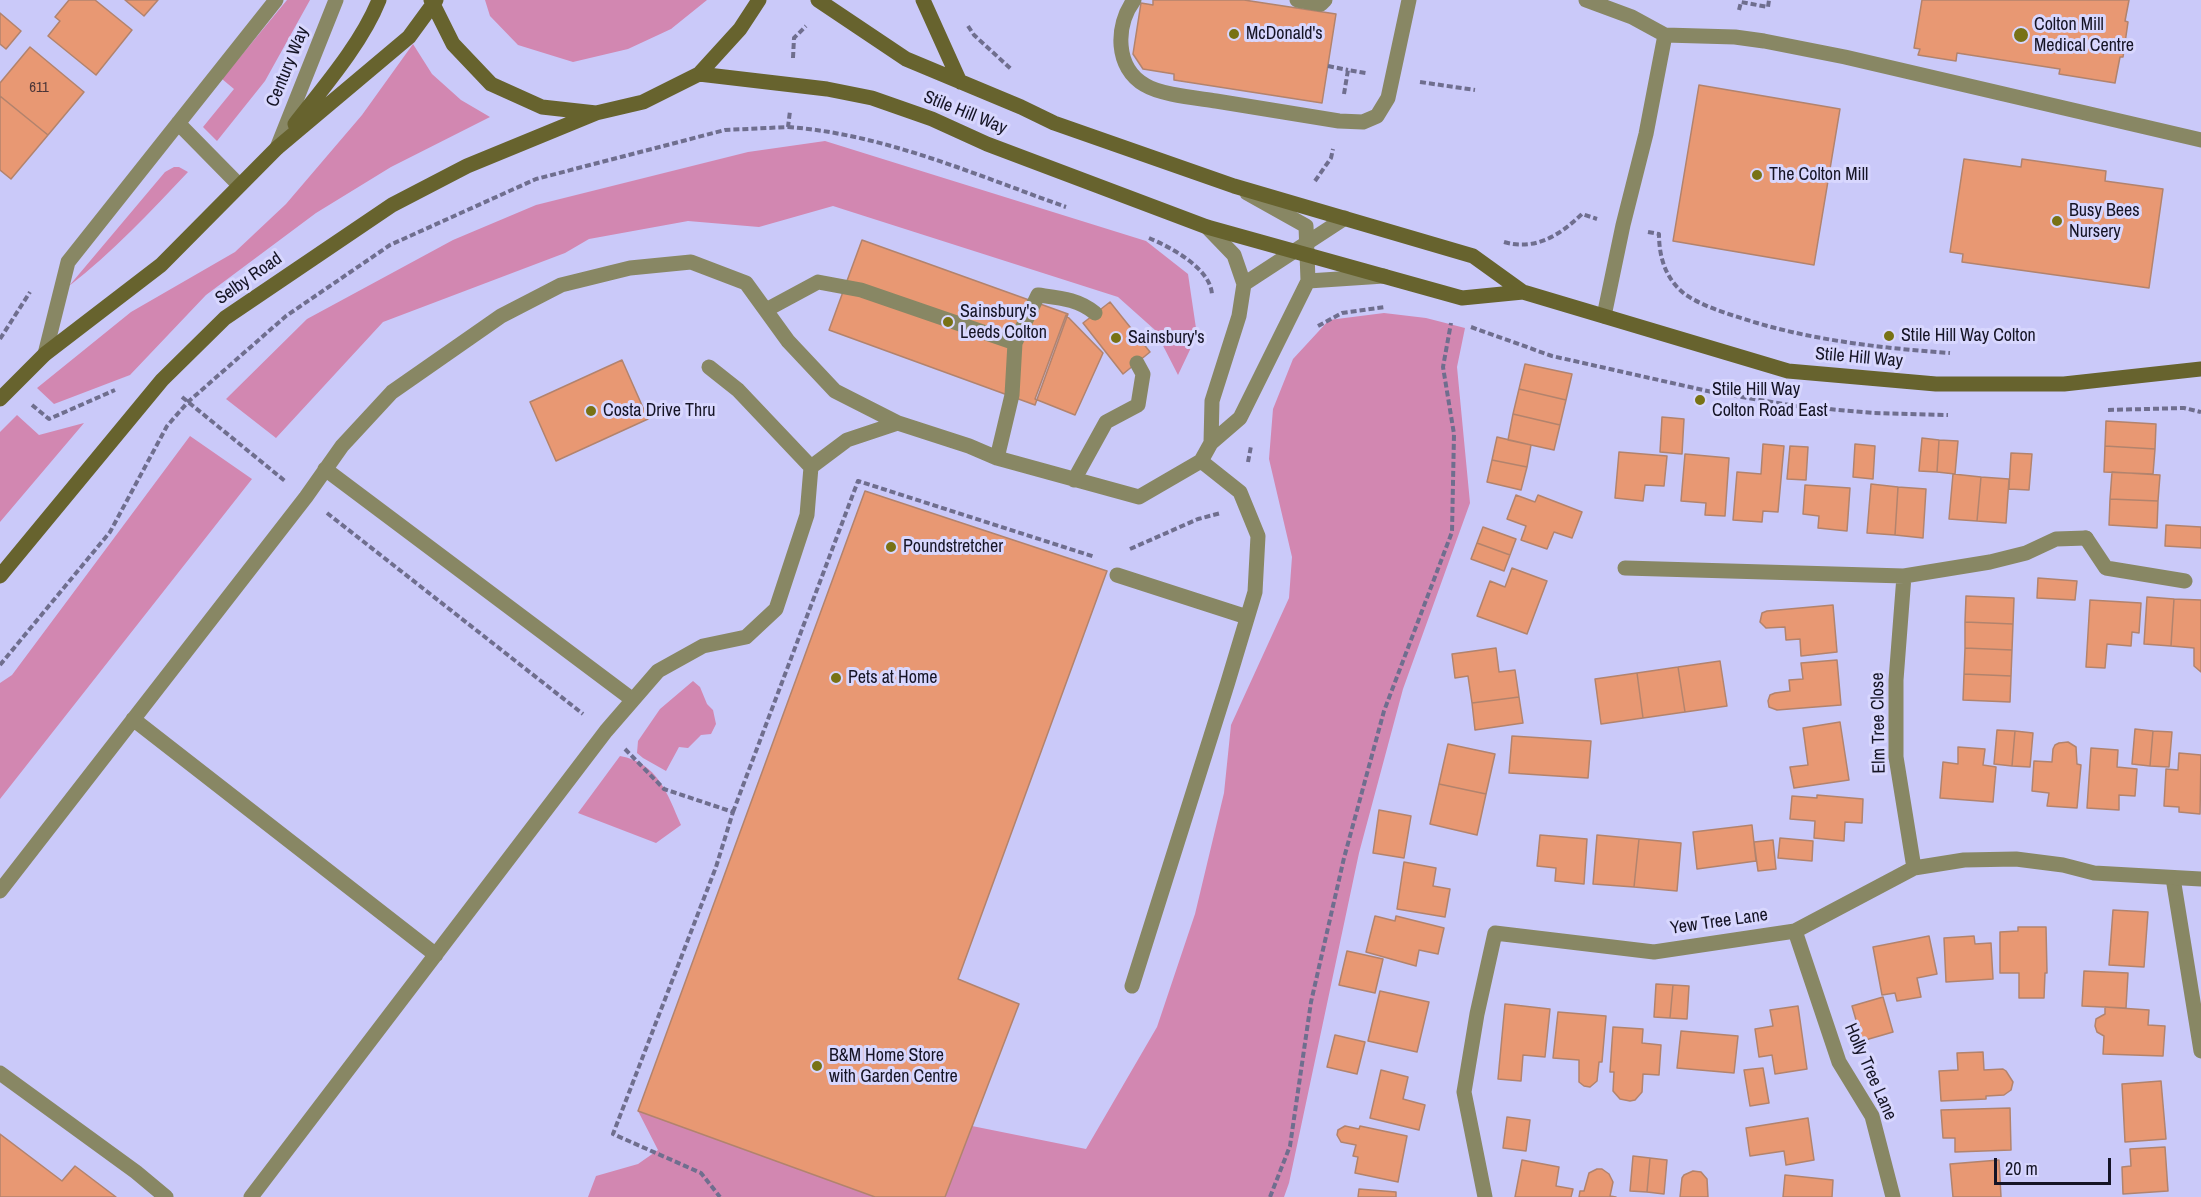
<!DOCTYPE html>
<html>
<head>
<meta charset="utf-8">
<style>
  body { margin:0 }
  #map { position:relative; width:2201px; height:1197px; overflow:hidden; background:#cac9f9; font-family:"Archivo Narrow",sans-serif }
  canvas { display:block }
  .scale { position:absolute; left:1994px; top:1158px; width:117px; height:27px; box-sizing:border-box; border:3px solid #151425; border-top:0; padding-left:8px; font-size:18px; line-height:21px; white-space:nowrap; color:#151425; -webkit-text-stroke:4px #d8d7fe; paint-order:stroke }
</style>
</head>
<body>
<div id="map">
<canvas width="2201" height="1197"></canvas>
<div class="scale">20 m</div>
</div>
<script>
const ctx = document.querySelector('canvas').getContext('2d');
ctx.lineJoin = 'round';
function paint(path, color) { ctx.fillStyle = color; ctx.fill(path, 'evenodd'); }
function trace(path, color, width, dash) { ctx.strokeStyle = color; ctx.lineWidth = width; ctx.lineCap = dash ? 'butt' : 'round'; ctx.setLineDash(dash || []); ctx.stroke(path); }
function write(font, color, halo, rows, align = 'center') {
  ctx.font = font + ' "Archivo Narrow",sans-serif'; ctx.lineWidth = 6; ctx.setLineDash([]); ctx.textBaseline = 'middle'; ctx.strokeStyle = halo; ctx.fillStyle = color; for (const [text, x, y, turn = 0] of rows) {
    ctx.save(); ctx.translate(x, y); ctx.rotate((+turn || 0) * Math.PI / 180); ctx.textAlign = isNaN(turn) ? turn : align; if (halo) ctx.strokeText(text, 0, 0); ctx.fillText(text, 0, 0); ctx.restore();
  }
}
paint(new Path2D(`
  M287,0H310L265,81L217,141L203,127L234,89L222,79Z
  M485,0H707L671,29L628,49L573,62L518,45L490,16Z
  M413,44L432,74L461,100L490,117L391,167L316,213L206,295L130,375L54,404L37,388L131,312L235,252L286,204L362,115Z
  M825,141L1146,241L1188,274L1197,335L1178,375L1155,330L1118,297L833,206L759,227L688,221L589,239L565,253L383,322L276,438L226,399L307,319L453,240L536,205L748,152Z
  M174,167H179L188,172C150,212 113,252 69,286L165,172Z
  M1384,313L1426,318L1465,328L1457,367L1470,503L1403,689L1359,853L1289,1183L1284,1197H945L972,1126L1086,1149L1157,1027L1195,914L1224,793L1231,725L1289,598L1292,557L1269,459L1273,409L1293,359L1329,320Z
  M17,415L39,435L84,423L0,522V432Z
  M190,436L252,479L0,799V683L12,675Z
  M693,681L700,687L707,704L713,710L716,724L711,734L701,735L688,748L679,747L666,771L643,758L637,753L638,741L660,709Z
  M620,756C658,763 667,793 681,825L656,843L578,813Z
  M638,1111L875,1197H588L596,1176L638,1164L658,1150Z`), '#d287b1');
const building = new Path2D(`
  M69,0H95L132,30L96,75L48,36L60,21L55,17Z
  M125,0H158L144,16Z
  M1153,0H1244L1336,14L1322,103L1174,80V74L1143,69L1133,54L1141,3L1153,5Z
  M1922,0H2129L2125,21L2128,22L2123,57H2120L2115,83L2059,74L2060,69L1957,53L1956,61L1918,55L1920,49L1914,48Z
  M0,13L21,31L6,49L0,44Z
  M30,47L84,92L48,135L0,96V83Z
  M1699,85L1840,109L1814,265L1673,241Z
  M0,96L48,135L11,179L0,170Z
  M1964,159L2021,167L2022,159L2106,171L2105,181L2163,189L2149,288L1962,262L1963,254L1950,252Z
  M862,240L1068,314L1035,405L829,330Z
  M1110,302L1150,352L1123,374L1083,323Z
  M1066,315L1103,353L1075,415L1035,399Z
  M622,360L648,419L556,461L530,402Z
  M1525,364L1572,374L1566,400L1519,389Z
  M1519,389L1566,400L1560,425L1513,414Z
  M1513,414L1560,425L1554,450L1508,440Z
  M1662,417L1684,419L1682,454L1660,452Z
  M2106,421L2156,424L2155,449L2105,446Z
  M1497,437L1531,445L1527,467L1492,460Z
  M1922,438L1939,440L1937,472L1919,471Z
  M1939,440L1958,441L1955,474L1937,472Z
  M1763,444L1784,446L1778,512L1763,511L1762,522L1733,520L1737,472L1761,474Z
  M1855,444L1875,446L1873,479L1853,477Z
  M1790,446L1808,447L1806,480L1787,479Z
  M2105,446L2155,449L2153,474L2104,472Z
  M1619,452L1667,456L1664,486L1645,485L1643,501L1615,498Z
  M2011,453L2032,454L2029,490L2009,489Z
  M1685,454L1729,458L1725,516L1705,515L1706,503L1681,501Z
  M1492,460L1527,467L1521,490L1487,482Z
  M2112,472L2160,475L2158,501L2110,499Z
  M1953,474L1981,477L1977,521L1949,519Z
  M1981,477L2009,479L2006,523L1977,521Z
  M1871,484L1898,487L1895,535L1867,533Z
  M1805,485L1850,488L1847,531L1818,528L1819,516L1803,514Z
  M1898,487L1926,489L1923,538L1895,535Z
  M865,491L1107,571L958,979L1019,1004L945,1197H875L638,1111Z
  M1516,495L1535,502L1538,495L1582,512L1572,538L1554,532L1547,549L1521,540L1526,526L1507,519Z
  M2110,499L2158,501L2157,528L2109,525Z
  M2166,525L2201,527V548L2165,546Z
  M1483,527L1516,539L1510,555L1477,543Z
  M1477,543L1510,555L1504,571L1471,559Z
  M1512,568L1547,581L1527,634L1477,616L1490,581L1505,587Z
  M2038,578L2077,581L2075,600L2037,598Z
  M1966,596L2014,598L2013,624L1965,622Z
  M2147,597L2174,599L2171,646L2144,644Z
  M2174,599L2201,600V672L2194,666V648L2171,646Z
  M2090,600L2141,603L2139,633L2132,632L2131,646L2107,644L2105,668L2086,667Z
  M1833,605L1837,652L1801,656L1800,639L1786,640L1785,627L1766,628L1760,622L1762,613L1767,611Z
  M1965,622L2013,624L2012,650L1965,648Z
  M1496,648L1499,672L1515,670L1519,697L1472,703L1468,676L1455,678L1452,654Z
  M1965,648L2012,650L2011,676L1964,674Z
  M1837,660L1841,705L1777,710L1769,707L1768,701L1770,695L1775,693L1790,691L1789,680L1803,679L1801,663Z
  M1720,661L1727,706L1685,712L1678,667Z
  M1678,667L1685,712L1643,718L1637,673Z
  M1637,673L1643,718L1601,724L1595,679Z
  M1964,674L2011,676L2010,702L1963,700Z
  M1519,697L1523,723L1475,730L1472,703Z
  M1840,722L1849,780L1794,788L1790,767L1808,765L1803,728Z
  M2135,729L2153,731L2150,766L2132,764Z
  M1997,730L2015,731L2012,766L1994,764Z
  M2015,731L2033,733L2030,767L2012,766Z
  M2153,731L2172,732L2169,767L2150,766Z
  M1512,736L1591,741L1588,778L1509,773Z
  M2068,742L2076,747L2077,764L2081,765L2077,808L2047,806L2049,793L2032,791L2034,761L2052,762L2053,749L2055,745L2059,743Z
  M1448,744L1495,754L1486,794L1439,784Z
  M1958,747L1985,749L1983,765L1996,767L1993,802L1940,798L1943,762L1958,764Z
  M2091,748L2118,750L2117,767L2137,769L2135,796L2119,795V810L2087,808Z
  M2179,753L2201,755L2200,814L2179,812V807L2164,806L2166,769L2178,770Z
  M1439,784L1486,794L1477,835L1430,824Z
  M1817,795L1863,799L1862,823L1845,822L1844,841L1814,838L1815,821L1790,819L1792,796L1817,798Z
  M1379,810L1411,816L1404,858L1373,853Z
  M1752,825L1756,861L1697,869L1693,832Z
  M1540,835L1587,839L1584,884L1555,881L1556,868L1537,866Z
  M1597,835L1639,839L1634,887L1593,884Z
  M1780,838L1813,841L1812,861L1778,858Z
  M1639,839L1681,843L1677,891L1634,887Z
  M1773,840L1776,869L1758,871L1754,842Z
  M1404,862L1436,868L1433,886L1450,889L1445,917L1397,909Z
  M2113,910L2148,912L2144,967L2109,965Z
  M1375,916L1395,921L1396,916L1444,928L1438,954L1419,950L1416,966L1366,952Z
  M2018,927H2046L2047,973H2045L2044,998H2019V973H2000V932L2018,931Z
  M1929,936L1937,974L1917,978L1921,997L1897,1001L1895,993L1882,995L1873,947Z
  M1974,936L1975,944L1991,943L1993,979L1946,982L1944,938Z
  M1347,951L1383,959L1375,993L1339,985Z
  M2084,971L2128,973L2126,1008L2082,1006Z
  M1656,984L1673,985L1670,1018L1654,1017Z
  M1673,985L1689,986L1687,1019L1670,1018Z
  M1380,991L1429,1002L1417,1052L1368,1041Z
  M1883,997L1893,1032L1862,1041L1852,1006Z
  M1505,1004L1550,1009L1545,1057L1523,1055L1521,1081L1498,1079Z
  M1798,1006L1807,1069L1775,1074L1772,1055L1759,1057L1755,1029L1773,1026L1770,1010Z
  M2105,1007L2149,1010L2148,1025L2165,1026L2163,1056L2103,1054L2104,1036L2097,1032L2095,1026L2096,1019L2105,1014Z
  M1558,1012L1606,1016L1602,1062H1599L1597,1081L1590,1087L1584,1086L1579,1082V1060L1553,1058Z
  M1613,1027L1643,1029L1642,1043L1661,1045L1659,1075L1643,1074L1642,1092L1635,1100L1630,1101L1620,1099L1613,1091L1614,1072H1610Z
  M1681,1031L1738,1036L1734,1073L1677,1068Z
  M1335,1035L1365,1042L1357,1074L1327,1067Z
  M1983,1052L1984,1070L2003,1069L2006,1071L2013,1082L2011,1090L2004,1095L1986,1096V1099L1941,1101L1939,1071L1958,1070L1957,1053Z
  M1763,1068L1769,1103L1750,1106L1744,1070Z
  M1381,1070L1408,1077L1403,1099L1425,1105L1419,1130L1370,1118Z
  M2161,1081L2166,1139L2125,1142L2122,1084Z
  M2010,1108L2011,1150L1955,1152V1138H1943L1941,1110Z
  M1507,1117L1530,1120L1526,1151L1503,1148Z
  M1808,1118L1814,1160L1786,1165L1784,1151L1750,1156L1746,1128Z
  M1345,1126L1359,1129L1360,1126L1407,1136L1398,1182L1355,1173L1358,1157L1353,1156L1356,1145L1341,1142L1337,1135L1338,1130Z
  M0,1134L62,1181L75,1166L116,1197H0Z
  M2165,1147L2168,1191L2123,1194L2122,1167L2131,1166L2130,1149Z
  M1633,1156L1650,1158L1647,1192L1630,1191Z
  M1650,1158L1667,1160L1664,1194L1647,1192Z
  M1522,1160L1559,1167L1556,1186L1573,1189L1571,1197H1515Z
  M1999,1160L2001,1197H1953L1950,1164Z
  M1597,1169H1602L1609,1174L1613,1182L1610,1196L1616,1197H1579L1580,1191H1584L1589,1173Z
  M1693,1171L1701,1172L1707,1179L1708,1197H1680L1682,1178L1684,1175Z
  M1785,1175L1833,1180L1832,1197H1783Z
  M1359,1189L1396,1192V1197H1358Z`);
paint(building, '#e89873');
trace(building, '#b2836d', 1.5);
trace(new Path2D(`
  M1739,10L1741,2L1768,7L1769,0
  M968,26L974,35L1011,69
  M793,58L794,38L806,26
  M1328,66L1348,70
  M1420,82L1475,90
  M1344,94L1348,70L1366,73
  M788,127C884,134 976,175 1066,207
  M1315,181L1331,158L1333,149
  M1648,232L1659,234C1659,258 1666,280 1686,295C1703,306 1722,312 1741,318C1808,340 1880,348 1950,353
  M1149,238C1170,247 1211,268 1212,295
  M1504,242C1536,251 1560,235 1582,214L1597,219
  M1318,326L1342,313L1385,307
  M1471,327L1552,356L1712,392L1795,406L1873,413L1948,415
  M0,339L30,292
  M182,397L285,481
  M32,405L49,419L115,390
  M2108,410L2184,408L2201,412
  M1248,462L1251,446
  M327,513L583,714
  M1130,549L1198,519L1221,513
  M0,665L110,532L167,426L188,402L286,316L390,245L536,179L725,130L788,127L790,111
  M625,749L664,789L733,812L716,867L613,1134L701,1173L720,1197
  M733,812L858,481L1095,557
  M1270,1197L1290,1146L1311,1002L1344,858L1384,711L1452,532L1454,434L1443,367L1451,323`), '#6f6e8e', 4, [6, 3]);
trace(new Path2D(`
  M1134,0C1115,26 1115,68 1145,85C1161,95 1197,98 1216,101C1257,108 1298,114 1339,121L1363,122L1377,116L1388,98L1409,0
  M1297,0L1321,4L1325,0
  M1586,0L1632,17L1665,35L1646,134L1623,225L1604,316
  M1665,35L1735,37L1764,41L1845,57L2201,140
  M178,123L239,185
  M1247,193L1306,226L1308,281
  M1207,227L1234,255L1244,284L1239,316L1212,401L1211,443
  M1244,284L1345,218
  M766,310L818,282L861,290L1015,343L1012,395L997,458
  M1015,343L1038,295C1060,298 1078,299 1095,313
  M45,354L68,262L276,0
  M1201,461L1211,443L1240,418L1308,281L1384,276
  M811,467L847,440L898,423
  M325,469L633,700
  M1074,480L1106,422L1138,405L1143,374L1137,363
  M2086,538L2106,568L2185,581
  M1117,575L1247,617
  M133,719L436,955
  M2173,878L2201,1051
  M0,891L306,497L342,446L392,392L501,316L561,285L630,268L691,262L746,283L788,341L835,391L898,423L969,446L997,458L1139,497L1201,461
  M1132,986L1227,685L1255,592L1258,536L1240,492L1201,461
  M0,1073L136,1172L166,1197
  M251,1197L606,731L658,671L703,646L746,637L776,609L807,515L811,467L738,390L709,367`), '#888764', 15);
trace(new Path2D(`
  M277,148L336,0
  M1625,568L1904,576L1896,680V757L1914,868
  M1904,576L1990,562L2026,553L2056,539L2086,538
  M1795,931L1839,1062L1872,1116L1893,1197
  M1485,1197L1464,1092L1477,1014L1495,933L1654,952L1795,931L1914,868L1964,860L2016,859L2063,865L2094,873L2201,879`), '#888764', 15);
trace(new Path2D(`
  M431,0L453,44L491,84L542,107L596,113L643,102L699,74L740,29L759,0
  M818,0L906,59L1021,107L1054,123L1234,186L1473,256L1523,292L1788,371L1936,384H2064L2201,369
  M923,0L960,82
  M699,74L827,89L872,98L932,119L987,144L1207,227L1462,298L1523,292
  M295,124C323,88 362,43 379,0
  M0,399L45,354L161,265L277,148L409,37L436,0
  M0,576L162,380L225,318L392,205L467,166L596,113`), '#67632e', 15);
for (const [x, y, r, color] of [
  [1234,34,6,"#787215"],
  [2021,35,8,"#787215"],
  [1757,175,6,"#787215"],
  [2057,221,6,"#787215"],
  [948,322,6,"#787215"],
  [1889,336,6,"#787215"],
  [1116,338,6,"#787215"],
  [1700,400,6,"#787215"],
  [591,411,6,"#787215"],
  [891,547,6,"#787215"],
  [836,678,6,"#787215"],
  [817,1066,6,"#787215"]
]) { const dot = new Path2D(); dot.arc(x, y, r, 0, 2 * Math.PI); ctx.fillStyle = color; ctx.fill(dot); trace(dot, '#d8d7fe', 2); }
write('15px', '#4a3538', null, [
  ["611",39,88]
]);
write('18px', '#151425', '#d8d7fe', [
  ["Colton Mill",2034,25],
  ["Medical Centre",2034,46],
  ["McDonald's",1246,34],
  ["The Colton Mill",1769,175],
  ["Busy Bees",2069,211],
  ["Nursery",2069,232],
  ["Sainsbury's",960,312],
  ["Leeds Colton",960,333],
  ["Stile Hill Way Colton",1901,336],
  ["Sainsbury's",1128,338],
  ["Stile Hill Way",1712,390],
  ["Colton Road East",1712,411],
  ["Costa Drive Thru",603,411],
  ["Poundstretcher",903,547],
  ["Pets at Home",848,678],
  ["B&M Home Store",829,1056],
  ["with Garden Centre",829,1077]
], 'left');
write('18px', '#151425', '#d8d7fe', [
  ["Century Way",288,67,-68],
  ["Stile Hill Way",965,113,22],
  ["Selby Road",249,279,-35],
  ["Stile Hill Way",1859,358,5],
  ["Elm Tree Close",1879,723,-91],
  ["Yew Tree Lane",1719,922,-8],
  ["Holly Tree Lane",1870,1072,66]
]);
</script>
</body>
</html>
